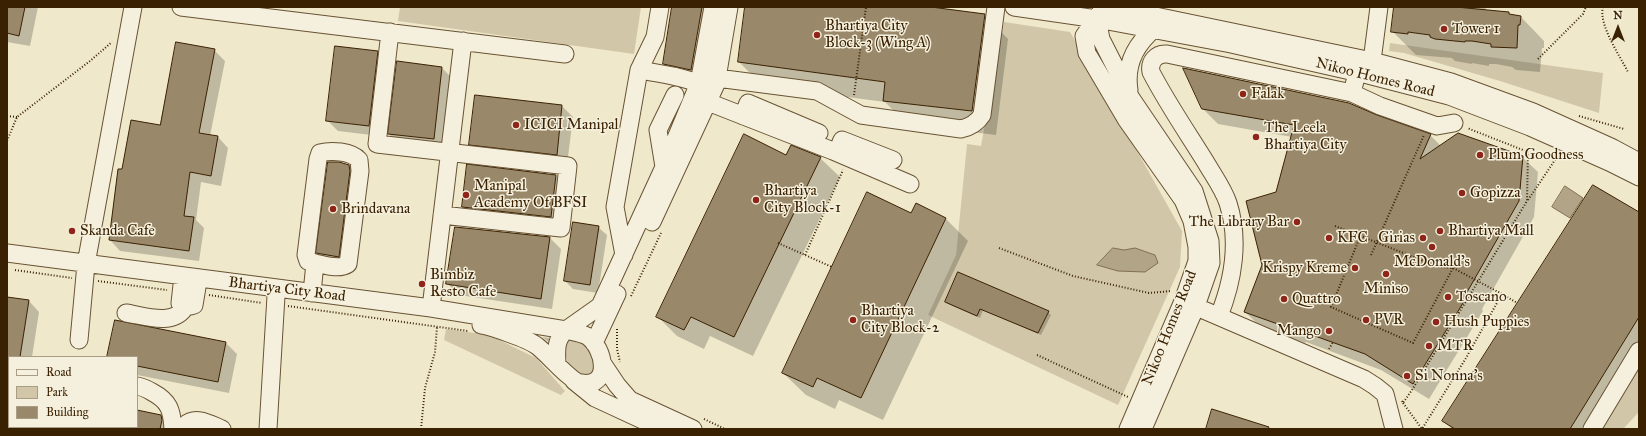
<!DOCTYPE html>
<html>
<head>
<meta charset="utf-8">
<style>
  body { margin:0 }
  #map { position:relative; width:1646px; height:436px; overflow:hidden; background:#f0e8ca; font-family:"IM FELL Great Primer",serif }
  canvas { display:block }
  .frame { position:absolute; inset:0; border:8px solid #3a2102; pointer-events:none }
  .legend { position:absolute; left:8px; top:356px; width:130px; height:72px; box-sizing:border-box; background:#f5f0dd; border:1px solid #aa9d85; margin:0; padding:5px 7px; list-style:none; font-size:12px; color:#3a2102 }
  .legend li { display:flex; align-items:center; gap:8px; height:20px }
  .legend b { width:20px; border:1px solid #aa9d85 }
  .north { position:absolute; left:1598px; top:8px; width:40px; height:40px; -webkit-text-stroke:3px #f5f0dd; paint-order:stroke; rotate:0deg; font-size:11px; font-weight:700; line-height:16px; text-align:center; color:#3a2102 }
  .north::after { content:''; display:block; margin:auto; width:14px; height:18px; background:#3a2102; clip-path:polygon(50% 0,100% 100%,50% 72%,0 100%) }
</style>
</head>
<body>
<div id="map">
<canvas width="1646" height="436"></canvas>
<div class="frame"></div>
<ul class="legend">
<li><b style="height:5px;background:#f5f0dd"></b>Road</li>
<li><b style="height:11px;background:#d1c6a8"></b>Park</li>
<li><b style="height:11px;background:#99886a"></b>Building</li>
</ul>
<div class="north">N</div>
</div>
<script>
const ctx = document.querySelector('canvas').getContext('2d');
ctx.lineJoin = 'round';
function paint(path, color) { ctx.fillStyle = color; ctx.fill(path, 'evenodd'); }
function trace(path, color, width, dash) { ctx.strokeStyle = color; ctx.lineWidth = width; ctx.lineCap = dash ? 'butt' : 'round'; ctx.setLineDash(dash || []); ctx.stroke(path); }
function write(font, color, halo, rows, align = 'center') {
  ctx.font = font + ' "IM FELL Great Primer",serif'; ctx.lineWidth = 3; ctx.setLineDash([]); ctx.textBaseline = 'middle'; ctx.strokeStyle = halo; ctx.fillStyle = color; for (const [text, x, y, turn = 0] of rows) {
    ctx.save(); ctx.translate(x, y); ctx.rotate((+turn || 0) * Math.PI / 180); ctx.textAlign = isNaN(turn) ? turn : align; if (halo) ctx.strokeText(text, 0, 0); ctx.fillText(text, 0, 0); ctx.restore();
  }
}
paint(new Path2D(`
  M400,7H641L634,54L398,21Z
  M1004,22L1070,32L1182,231L1180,267L1118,405L928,315L956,255L967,144L981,146Z
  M1390,43L1603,73L1599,113L1500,81L1404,53L1389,51Z
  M446,329L489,335L536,358L565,391L561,395L444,340Z
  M569,338L585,341L598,368L588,378C569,370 568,366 564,347Z
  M1639,360V412L1623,429H1596Z`), '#d1c6a8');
const water = new Path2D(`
  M1565,186L1583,198L1570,218L1552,207Z
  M1113,248L1124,250L1135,248L1155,255L1158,263L1145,272L1118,271L1097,265Z`);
paint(water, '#b2a486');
trace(water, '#827051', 1);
paint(new Path2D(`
  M7,7H38L30,46L7,42Z
  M673,7H711L700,77L672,72L664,64Z
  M746,7H923L985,15L1008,39L996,135L907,124L885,102L763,86L739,62Z
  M1395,7H1486L1485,11L1508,13L1512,16L1521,17L1544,41V48H1542L1540,72L1516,70L1512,67L1496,64H1489V66L1472,63V64L1455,61L1452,58L1416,55L1392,31Z
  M214,50L225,61L210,136L218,137L228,148L221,186L201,182L196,220L204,228L199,261L120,251L110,240L122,171L161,127Z
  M377,52L388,63L380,136L338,131L327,120Z
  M442,68L453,79L445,150L400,145L389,134Z
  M476,96L562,106L573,117L567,165L481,155L470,144Z
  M1202,108L1376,116L1430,135L1441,146L1522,157L1538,172L1534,217L1482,309L1483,311L1429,399L1381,370L1306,342L1305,343L1261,327L1245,312L1263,265L1277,193L1292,137L1218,124Z
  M787,156L820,158L840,177L753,356L710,336L704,349L677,336L657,316Z
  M349,166L364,181L365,187L354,271L334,268L318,253Z
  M556,176L567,187L562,227L474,218L463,207Z
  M912,214L946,219L968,241L883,420L839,400L835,409L806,395L783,373Z
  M1639,214V345L1587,429H1452L1444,421Z
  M598,227L607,235L598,293L573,289L565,281Z
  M456,228L550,238L561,249L552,309L459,295L448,284Z
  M7,298L29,301L39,312L32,357H9V376H7Z
  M946,302L1048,312L1051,315L1041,335L983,310L980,318L948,304Z
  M542,337L549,338L551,341L550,343Z
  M226,343L237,354L229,393L137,375V357H108Z
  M137,411L161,416L173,429H119V427H137Z
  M34,427H84L83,429H34Z`), '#0003');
const building = new Path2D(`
  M7,7H25L19,36L7,33Z
  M672,7H702L691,70L663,64Z
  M745,7H931L985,14L972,111L883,101L885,82L738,62Z
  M1394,7H1456L1509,12V14L1521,16L1520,25H1518L1517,48L1491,47V44L1472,41H1465V42L1435,39L1430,37V35L1408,32V34L1391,32Z
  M176,42L215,49L199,133L218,136L211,176L190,172L184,216L194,217L189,251L109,240L118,169H122L131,120L160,125Z
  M335,46L378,51L369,126L326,121Z
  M397,61L442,67L434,139L388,134Z
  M1183,68L1349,103L1377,115L1431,134L1420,159L1458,133L1523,156L1519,201L1466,294L1468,295L1413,384L1365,354L1290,327L1289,328L1244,312L1262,265L1246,201L1276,192L1294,125L1202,109Z
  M475,95L562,105L557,155L469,145Z
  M744,134L786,155L791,145L821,157L734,337L691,317L684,330L656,317Z
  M328,162H339L349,165L350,171L339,257L316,253Z
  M467,164L556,175L551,217L462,207Z
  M1593,185L1639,212V317L1570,429H1455L1442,421Z
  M867,192L911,213L916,203L946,218L861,398L817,378L813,387L782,373Z
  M573,222L599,226L590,285L564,281Z
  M455,227L550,237L541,299L446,284Z
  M958,272L1049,311L1038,333L980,309L977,316L945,302Z
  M7,297L29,300L20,357H7Z
  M115,320L226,342L218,382L137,366V357H107Z
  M1212,409L1269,427L1268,429H1206Z
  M137,410L161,415L162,420L160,429H137Z`);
paint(building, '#99886a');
trace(building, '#3a2102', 1);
const minor = new Path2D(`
  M181,7L565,54
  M1014,7L1097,19L1231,44L1368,75L1449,96L1530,127L1609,162L1639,177
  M1112,7L1372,61L1451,82L1533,112L1613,148L1639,162
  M1101,12L1084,36L1087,53L1126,119L1183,200L1192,221L1197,247V261L1183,301L1128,429
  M1097,19L1101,39L1131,98L1194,191L1210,241L1211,263L1196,306L1143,429
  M390,32L377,144L568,166L561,228L442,215
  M1372,61L1379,7
  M639,70C661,74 688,77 708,88
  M717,78L817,91L861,115L961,129C970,127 977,123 982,115L996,7
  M1355,81L1352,93L1380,106L1437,126L1454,123
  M1129,90C1125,65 1135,45 1154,29
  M708,102L833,151L910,184
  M743,116L748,103L819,133
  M837,152L842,140L893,160
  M664,167L658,130L675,95
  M652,222L716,84L729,7
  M7,253L431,308L566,330L600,306L664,167L699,83L713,7
  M624,255L615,207L639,70L655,37L660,7
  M182,285L180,303C184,306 189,307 194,305L197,287
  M312,293L315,263L308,261L306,255L318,159L320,153C331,150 351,151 359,160L360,171L348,264C339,270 325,265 315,263
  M1185,302L1364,379L1375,386L1385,394L1394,429
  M431,308L463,41
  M126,313C145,316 174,327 186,306
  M1219,316C1233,281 1240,240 1228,203C1223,188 1213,175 1205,161C1187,132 1167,103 1151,72C1149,62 1156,53 1167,54L1352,93
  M481,325C492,327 528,339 537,346C548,354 571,382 581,383C612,388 605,348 587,336C581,333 573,332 566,330C556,339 556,349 557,363
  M79,340L86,264L133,7
  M594,343L617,294
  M603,364L617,385L630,400L693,429
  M574,381L595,398L662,429
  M137,386C143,387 147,389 152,392C169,401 172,410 173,429
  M7,389H9
  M185,425C196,415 210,424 222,429
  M100,429L101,427
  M268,429L276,296
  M1592,429L1639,351`);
trace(minor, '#685334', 19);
trace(new Path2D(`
  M1603,7C1598,24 1620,56 1628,72
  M1538,59L1583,14L1586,7
  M854,95L866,7
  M7,116L17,117
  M1579,116L1624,129
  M7,141L17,117L90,61L112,42
  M1528,200L1559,154
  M1335,226L1439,267L1453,268L1502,294L1466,358L1422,429
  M1360,237L1331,307L1413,343L1453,268
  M778,243L832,267
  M999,248L1073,276L1149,293L1171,291
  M805,255L843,170
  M1371,255L1424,135
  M15,270L72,278
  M98,281L167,290
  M1502,294L1517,303
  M209,295L262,303
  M631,296L661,233
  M288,306L468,331
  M617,329V349L620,362
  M1329,349L1333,342
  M1037,355L1128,397
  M1402,401L1403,403L1412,390L1527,201L1528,152L1467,128
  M1403,403L1422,429
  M704,419L725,429
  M421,429L425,388L435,352L437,327`), '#3a2102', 2, [1, 2]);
trace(minor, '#f5f0dd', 17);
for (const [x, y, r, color] of [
  [1444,29,4,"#8f2418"],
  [817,35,4,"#8f2418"],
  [1243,94,4,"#8f2418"],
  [516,125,4,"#8f2418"],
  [1256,137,4,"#8f2418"],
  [1480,155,4,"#8f2418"],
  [1462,193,4,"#8f2418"],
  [466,195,4,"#8f2418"],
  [756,200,4,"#8f2418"],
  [333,209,4,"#8f2418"],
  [1297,222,4,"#8f2418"],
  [72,231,4,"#8f2418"],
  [1440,231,4,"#8f2418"],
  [1329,238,4,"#8f2418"],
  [1423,238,4,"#8f2418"],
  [1432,247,4,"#8f2418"],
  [1355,268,4,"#8f2418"],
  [1386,274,4,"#8f2418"],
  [422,284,4,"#8f2418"],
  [1448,297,4,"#8f2418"],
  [1284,299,4,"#8f2418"],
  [853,320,4,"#8f2418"],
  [1366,320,4,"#8f2418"],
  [1436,322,4,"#8f2418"],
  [1329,331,4,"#8f2418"],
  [1429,346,4,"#8f2418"],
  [1407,376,4,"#8f2418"]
]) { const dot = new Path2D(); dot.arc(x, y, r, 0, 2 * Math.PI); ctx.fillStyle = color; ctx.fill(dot); trace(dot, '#f5f0dd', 1.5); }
write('15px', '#3a2102', '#f5f0dd', [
  ["Bhartiya City",825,26],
  ["Block-3 (Wing A)",825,43],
  ["Tower 1",1452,29],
  ["Falak",1251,94],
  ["ICICI Manipal",524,125],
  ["The Leela",1264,128],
  ["Bhartiya City",1264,145],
  ["Plum Goodness",1488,155],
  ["Manipal",474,186],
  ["Academy Of BFSI",474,203],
  ["Bhartiya",764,191],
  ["City Block-1",764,208],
  ["Gopizza",1470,193],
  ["Brindavana",341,209],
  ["The Library Bar",1289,222,"right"],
  ["Skanda Cafe",80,231],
  ["Bhartiya Mall",1448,231],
  ["KFC",1337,238],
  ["Girias",1415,238,"right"],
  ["McDonald's",1432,262,"center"],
  ["Krispy Kreme",1347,268,"right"],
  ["Bimbiz",430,275],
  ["Resto Cafe",430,292],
  ["Miniso",1386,289,"center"],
  ["Toscano",1456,297],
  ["Quattro",1292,299],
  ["Bhartiya",861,311],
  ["City Block-2",861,328],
  ["PVR",1374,320],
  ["Hush Puppies",1444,322],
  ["Mango",1321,331,"right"],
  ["MTR",1437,346],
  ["Si Nonna's",1415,376]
], 'left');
write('15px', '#3a2102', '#f5f0dd', [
  ["Nikoo Homes Road",1375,78,14],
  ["Bhartiya City Road",287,290,7],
  ["Nikoo Homes Road",1170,328,-68]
]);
</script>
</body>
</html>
